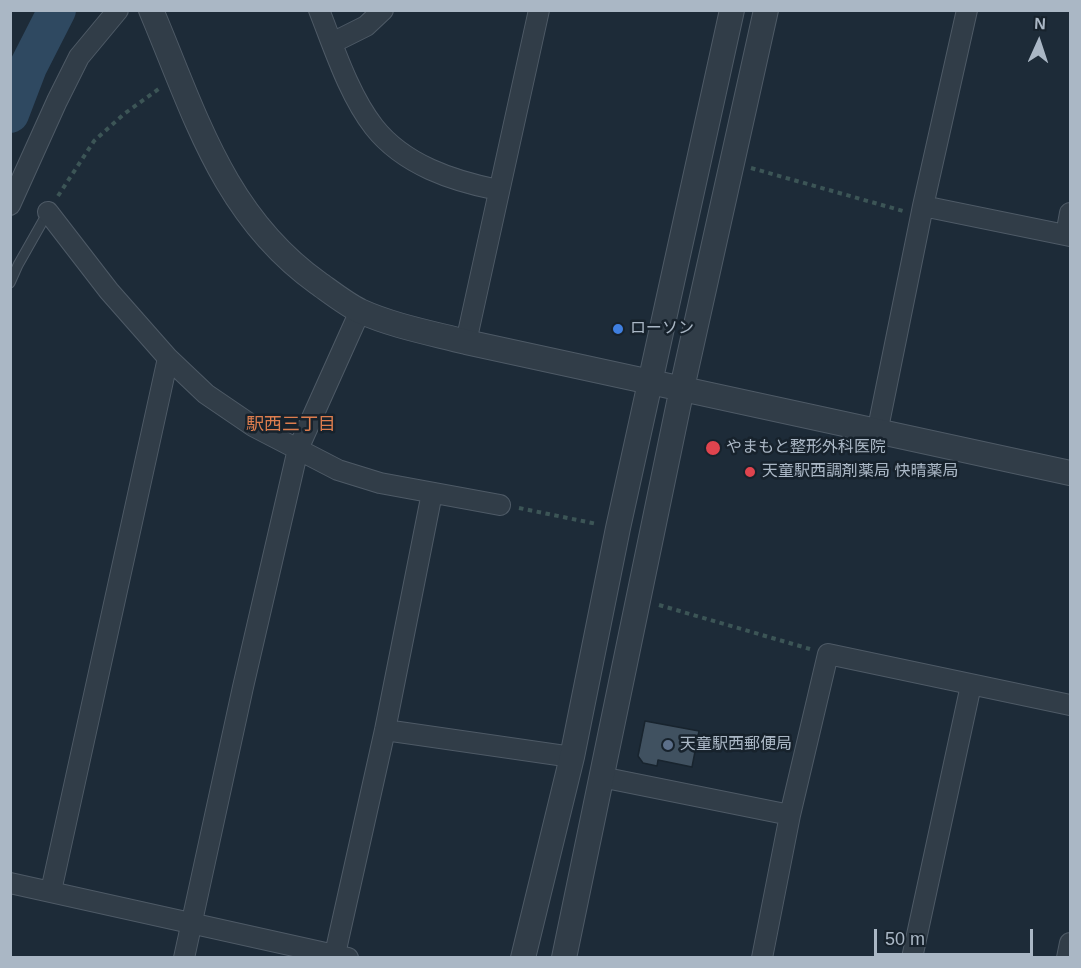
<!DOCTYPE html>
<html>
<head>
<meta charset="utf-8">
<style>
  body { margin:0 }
  #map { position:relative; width:1081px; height:968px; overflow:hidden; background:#1d2b38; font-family:Helvetica,sans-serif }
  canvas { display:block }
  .frame { position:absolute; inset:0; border:12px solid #aab7c5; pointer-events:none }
  .north { position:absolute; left:1009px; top:12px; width:60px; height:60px; -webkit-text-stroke:4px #17222c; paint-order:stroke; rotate:3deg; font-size:16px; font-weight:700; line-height:24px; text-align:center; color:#aab7c5 }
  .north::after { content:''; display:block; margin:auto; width:21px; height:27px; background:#aab7c5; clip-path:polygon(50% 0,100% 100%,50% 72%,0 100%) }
  .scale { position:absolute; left:874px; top:929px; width:159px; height:27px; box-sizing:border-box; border:3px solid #aab7c5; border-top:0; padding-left:8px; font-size:18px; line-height:21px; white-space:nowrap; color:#aab7c5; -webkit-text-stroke:4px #17222c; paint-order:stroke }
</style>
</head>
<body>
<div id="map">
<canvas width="1081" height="968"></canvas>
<div class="frame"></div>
<div class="north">N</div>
<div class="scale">50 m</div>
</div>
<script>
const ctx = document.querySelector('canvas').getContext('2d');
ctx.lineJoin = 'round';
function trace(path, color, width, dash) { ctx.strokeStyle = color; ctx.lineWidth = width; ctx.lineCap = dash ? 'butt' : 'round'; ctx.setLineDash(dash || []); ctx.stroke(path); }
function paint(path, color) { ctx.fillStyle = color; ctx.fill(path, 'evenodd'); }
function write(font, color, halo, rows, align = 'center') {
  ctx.font = font + ' Helvetica,"Noto Sans JP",sans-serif'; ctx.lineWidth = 5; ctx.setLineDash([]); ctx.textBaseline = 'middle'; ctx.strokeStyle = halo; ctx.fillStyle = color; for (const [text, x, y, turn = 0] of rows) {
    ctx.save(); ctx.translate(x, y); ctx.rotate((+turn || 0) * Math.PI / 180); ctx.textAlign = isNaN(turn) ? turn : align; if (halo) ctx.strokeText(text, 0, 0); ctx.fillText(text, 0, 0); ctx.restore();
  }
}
trace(new Path2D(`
  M10,114L28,67L57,10`), '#2f4961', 38);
const building = new Path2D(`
  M645,721L699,731L692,767L658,760L657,766L643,763L638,756Z`);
paint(building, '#405160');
trace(building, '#18242e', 1.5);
const service = new Path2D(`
  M10,283L18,265L48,212`);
const minor = new Path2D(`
  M319,10C334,48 349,95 374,127C404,165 453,181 498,190
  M332,43L366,26L383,10
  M10,205L57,101L79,57L118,10
  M923,206L967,10
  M48,212L109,291L168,358L206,394L253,426L338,470L380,483L500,505
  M1066,235L1070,213
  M466,342L539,10
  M877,433L923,206L1070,236
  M385,730L572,757
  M601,777L790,815
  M10,883L348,958
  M51,891L168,358
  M335,954L385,730L432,493
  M184,958L243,687L298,449L360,311
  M762,958L790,815L828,654L1070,705
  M912,958L971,685
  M1067,958L1070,943`);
const tertiary = new Path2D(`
  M151,10C195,114 223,215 318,283C332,293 346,304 360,311C393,326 431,333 466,342L1070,473
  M523,958L572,757L618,528L732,10
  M564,958L682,388L766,10`);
trace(service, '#4e5a66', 11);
trace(minor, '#4e5a66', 22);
trace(tertiary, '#4e5a66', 26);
trace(new Path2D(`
  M751,168L903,211
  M58,196L94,141L124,114L160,88
  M519,508L597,524
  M659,605L810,649`), '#3c5556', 4, [4.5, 4.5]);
trace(service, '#313d48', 9);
trace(minor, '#313d48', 20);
trace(tertiary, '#313d48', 24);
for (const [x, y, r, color] of [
  [618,329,6,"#3f7fe0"],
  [713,448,8,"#e0444e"],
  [750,472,6,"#e0444e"],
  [668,745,6,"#5c6f8a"]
]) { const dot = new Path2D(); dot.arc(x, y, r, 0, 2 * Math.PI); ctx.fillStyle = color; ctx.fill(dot); trace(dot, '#17222c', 2); }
write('16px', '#aab7c5', '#17222c', [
  ["ローソン",630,329],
  ["やまもと整形外科医院",726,448],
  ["天童駅西調剤薬局 快晴薬局",762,472],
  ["天童駅西郵便局",680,745]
], 'left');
write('18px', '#dd7d4e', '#17222c', [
  ["駅西三丁目",291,425]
]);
</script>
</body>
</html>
